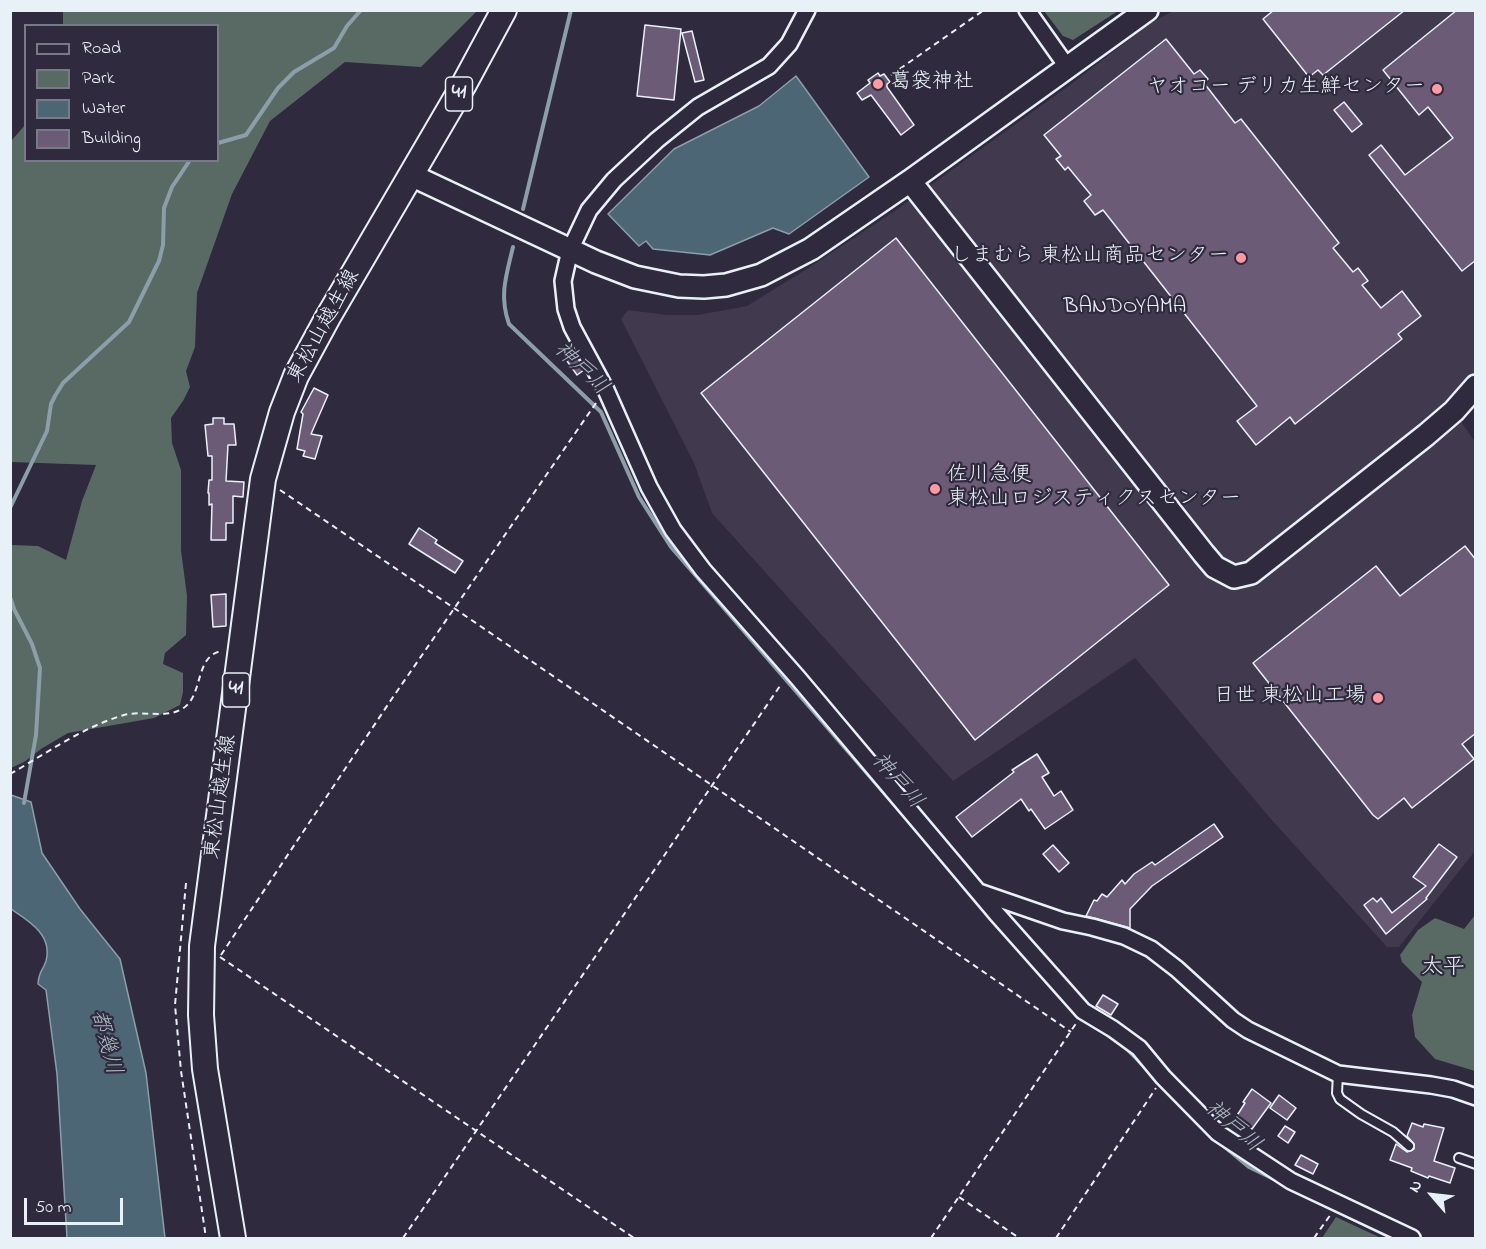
<!DOCTYPE html>
<html>
<head>
<meta charset="utf-8">
<style>
  body { margin:0 }
  #map { position:relative; width:1486px; height:1249px; overflow:hidden; background:#2f2a3d; font-family:"Indie Flower",sans-serif }
  canvas { display:block }
  .frame { position:absolute; inset:0; border:12px solid #e8f1f8; pointer-events:none }
  .legend { position:absolute; left:24px; top:24px; width:195px; height:138px; box-sizing:border-box; background:#2f2a3d; border:2px solid #797a88; margin:0; padding:8px 10px; list-style:none; font-size:18px; color:#e8f1f8 }
  .legend li { display:flex; align-items:center; gap:12px; height:30px }
  .legend b { width:30px; border:2px solid #797a88 }
  .north { position:absolute; left:1402px; top:1165px; width:60px; height:60px; -webkit-text-stroke:4px #2f2a3d; paint-order:stroke; rotate:298deg; font-size:16px; font-weight:700; line-height:24px; text-align:center; color:#e8f1f8 }
  .north::after { content:''; display:block; margin:auto; width:21px; height:27px; background:#e8f1f8; clip-path:polygon(50% 0,100% 100%,50% 72%,0 100%) }
  .scale { position:absolute; left:24px; top:1198px; width:99px; height:27px; box-sizing:border-box; border:3px solid #e8f1f8; border-top:0; padding-left:8px; font-size:18px; line-height:21px; white-space:nowrap; color:#e8f1f8; -webkit-text-stroke:4px #2f2a3d; paint-order:stroke }
</style>
</head>
<body>
<div id="map">
<canvas width="1486" height="1249"></canvas>
<div class="frame"></div>
<ul class="legend">
<li><b style="height:8px;background:#2f2a3d"></b>Road</li>
<li><b style="height:16px;background:#586a63"></b>Park</li>
<li><b style="height:16px;background:#4d6676"></b>Water</li>
<li><b style="height:16px;background:#6c5b76"></b>Building</li>
</ul>
<div class="north">N</div>
<div class="scale">50 m</div>
</div>
<script>
const ctx = document.querySelector('canvas').getContext('2d');
ctx.lineJoin = 'round';
function paint(path, color) { ctx.fillStyle = color; ctx.fill(path, 'evenodd'); }
function trace(path, color, width, dash) { ctx.strokeStyle = color; ctx.lineWidth = width; ctx.lineCap = dash ? 'butt' : 'round'; ctx.setLineDash(dash || []); ctx.stroke(path); }
function write(font, color, halo, rows, align = 'center') {
  ctx.font = font + ' "Indie Flower","Klee One",sans-serif'; ctx.lineWidth = 4.5; ctx.setLineDash([]); ctx.textBaseline = 'middle'; ctx.strokeStyle = halo; ctx.fillStyle = color; for (const [text, x, y, turn = 0] of rows) {
    ctx.save(); ctx.translate(x, y); ctx.rotate((+turn || 0) * Math.PI / 180); ctx.textAlign = isNaN(turn) ? turn : align; if (halo) ctx.strokeText(text, 0, 0); ctx.fillText(text, 0, 0); ctx.restore();
  }
}
paint(new Path2D(`
  M1173,11H1475V371L1449,404L1475,442V851L1399,947H1387L1270,818L1135,658L953,781L712,513L694,463L621,319L628,310L667,315H698L747,306L810,267L896,210L1074,82L1149,24Z`), '#41394e');
paint(new Path2D(`
  M63,11H477L421,67L345,62L270,121L232,194L197,293L195,347L186,371L190,387L183,401L171,418L172,443L181,470V550L187,596L186,635L165,653L163,664L183,673V692L180,705L154,718L68,733L41,749L24,762L11,768V545L38,546L66,560L82,501L96,465L11,462V141L25,125L26,160H218V26L63,25Z
  M1044,11H1118L1073,40L1063,36Z
  M1475,915V1071L1435,1059L1415,1037L1412,1015L1422,982L1402,962L1400,955L1418,930L1435,918L1464,929Z
  M1336,1217L1381,1238H1322Z`), '#586a63');
const water = new Path2D(`
  M796,76L869,177L789,234L773,228L710,255L653,249L646,241L639,246L608,214L674,149L759,106Z
  M11,795L31,802L42,853L80,909L120,959L146,1073L165,1238H67L57,1074L46,990L38,984C39,970 43,971 46,961C53,935 29,921 11,909Z`);
paint(water, '#4d6676');
trace(water, '#8b9eaa', 1.5);
trace(new Path2D(`
  M218,143L246,135L278,88L294,72L334,48L347,26L361,10
  M523,209L571,10
  M513,247C506,276 499,296 509,324L601,412L639,497L671,547L917,831
  M10,508L47,431L51,404L55,396L63,383L129,322L159,261L163,245L164,208L172,187L190,160
  M10,597L14,609L32,644L40,668L36,735L24,803
  M1098,1028L1128,1050L1145,1067
  M1220,1143L1249,1167L1284,1184
  M1314,1200L1392,1238`), '#8b9eaa', 4);
const building = new Path2D(`
  M1274,10H1405L1323,75L1318,70L1309,77L1263,19Z
  M1457,10H1476V260L1462,271L1369,155L1381,145L1405,175L1453,138L1428,107L1419,115L1383,70Z
  M645,25L681,29L674,100L637,96Z
  M692,31L704,80L695,82L682,33Z
  M1166,39L1194,74L1200,70L1208,79L1204,83L1235,123L1241,119L1339,243L1333,248L1353,272L1358,268L1368,281L1362,285L1381,308L1402,291L1421,316L1398,334L1402,339L1295,424L1290,417L1256,445L1237,421L1257,406L1103,210L1095,215L1084,201L1091,195L1068,167L1065,170L1056,159L1061,156L1044,135Z
  M878,73L880,76L884,74L890,82L887,84V87L914,125L901,135L871,95L862,100L857,93L870,83L868,80Z
  M1344,102L1362,124L1352,132L1334,110Z
  M896,238L1169,585L975,740L701,393Z
  M576,354L584,370L577,375L567,361Z
  M314,388L328,395L311,434L322,436L315,459L303,456L305,451L297,449L303,414L301,412Z
  M213,418H224V424H234L236,445H228L226,481L244,482L243,497L233,496V523H226V540H211L212,504L209,505V493H208L209,480H212V456H208L205,425L213,424Z
  M419,528L437,540L435,543L463,561L455,573L409,544Z
  M1465,546L1476,560V733L1462,744L1474,759L1412,808L1404,798L1378,819L1373,815L1253,663L1376,566L1400,596Z
  M226,594V626L213,627L211,595Z
  M1037,754L1049,773L1042,777L1054,796L1061,791L1073,810L1045,829L1031,809L1029,811L1021,799L972,837L956,817L1014,772L1012,770Z
  M1214,824L1223,837L1152,886L1130,909V928L1086,916L1094,900L1097,901L1102,894L1107,897L1122,880L1125,884L1134,874L1152,862L1155,865Z
  M1439,844L1457,857L1426,898L1427,899L1386,934L1364,905L1373,898L1377,902L1381,898L1392,913L1426,886L1413,877Z
  M1053,845L1069,863L1059,872L1043,854Z
  M1103,995L1118,1004L1111,1015L1096,1006Z
  M1252,1089L1271,1103L1252,1129L1236,1117L1245,1103L1243,1102Z
  M1279,1095L1296,1108L1287,1120L1270,1108Z
  M1412,1123L1423,1127L1424,1124L1444,1128L1434,1161L1455,1168L1450,1183L1429,1176L1428,1178L1411,1171L1412,1168L1390,1160L1396,1144L1407,1152L1414,1149V1144L1407,1136Z
  M1285,1126L1295,1132L1288,1143L1278,1136Z
  M1301,1155L1318,1164L1313,1174L1295,1165Z`);
paint(building, '#6c5b76');
trace(building, '#e8f1f8', 1.5);
const lane = new Path2D(`
  M1338,1074L1337,1093L1340,1099L1361,1114L1393,1132L1409,1146
  M1459,1158L1476,1164`);
const street = new Path2D(`
  M807,10L789,44L769,66L698,107L657,140L614,180L589,210L570,250L563,281L566,309L572,327L606,390L649,487L673,530L703,570L798,678L996,913L1083,1011L1113,1029L1139,1048L1163,1077L1218,1133L1291,1181L1412,1238
  M1027,10L1068,68
  M979,892L1063,921L1092,927L1124,936L1151,949L1177,969L1233,1020L1248,1030L1338,1074L1431,1085L1453,1089L1476,1097`);
const secondary = new Path2D(`
  M411,175L596,262L635,277L679,286L704,287L726,285L761,275L811,249L910,181L1147,10
  M910,181L1204,554L1215,567L1234,577L1251,573L1426,435L1454,411L1476,386`);
const primary = new Path2D(`
  M233,1238L205,1069L201,1015L202,946L263,479L282,412L296,376L328,317L463,86L504,10`);
trace(lane, '#e8f1f8', 12);
trace(street, '#e8f1f8', 20);
trace(secondary, '#e8f1f8', 26);
trace(primary, '#e8f1f8', 28);
trace(new Path2D(`
  M891,75L984,10
  M280,490L454,608L1071,1032
  M10,774C47,753 83,727 124,715C143,710 165,719 182,709C204,696 194,657 221,651
  M186,883L175,1005L181,1071L206,1238
  M221,955L391,700L596,403
  M220,957L634,1238
  M959,1197L1019,1238
  M403,1238L782,683
  M931,1238L1077,1022
  M1056,1238L1156,1088
  M1314,1238L1331,1214`), '#e8f1f8', 2, [6, 4.5]);
trace(lane, '#2f2a3d', 8);
trace(street, '#2f2a3d', 15);
trace(secondary, '#2f2a3d', 21);
trace(primary, '#2f2a3d', 24);
for (const [x, y, r, color] of [
  [878,84,6,"#ff9aa2"],
  [1437,89,6,"#ff9aa2"],
  [1241,258,6,"#ff9aa2"],
  [935,489,6,"#ff9aa2"],
  [1378,698,6,"#ff9aa2"]
]) { const dot = new Path2D(); dot.arc(x, y, r, 0, 2 * Math.PI); ctx.fillStyle = color; ctx.fill(dot); trace(dot, '#2f2a3d', 2); }
for (const [x, y, w] of [
  [459,94,27],
  [236,690,27]
]) { const box = new Path2D(); box.roundRect(x - w / 2, y - 17, w, 34, 4.5); ctx.fillStyle = '#2f2a3d'; ctx.fill(box); trace(box, '#e8f1f8', 1.5); }
write('bold 20px', '#e8f1f8', null, [
  ["41",459,94],
  ["41",236,690]
]);
write('21px', '#e8f1f8', '#2f2a3d', [
  ["葛袋神社",890,84,"left"],
  ["ヤオコー デリカ生鮮センター",1425,89],
  ["しまむら 東松山商品センター",1229,258],
  ["佐川急便",947,477,"left"],
  ["東松山ロジスティクスセンター",947,501,"left"],
  ["日世 東松山工場",1366,698]
], 'right');
write('21px', '#e8f1f8', '#2f2a3d', [
  ["東松山越生線",325,327,-61],
  ["東松山越生線",222,797,-82]
]);
write('22px', '#e8f1f8', '#2f2a3d', [
  ["BANDOYAMA",1125,308],
  ["太平",1443,969]
]);
write('italic 22px', '#aab9c4', '#2f2a3d', [
  ["神戸川",580,370,44],
  ["神戸川",896,782,49],
  ["都幾川",104,1043,75],
  ["神戸川",1232,1128,41]
]);
</script>
</body>
</html>
